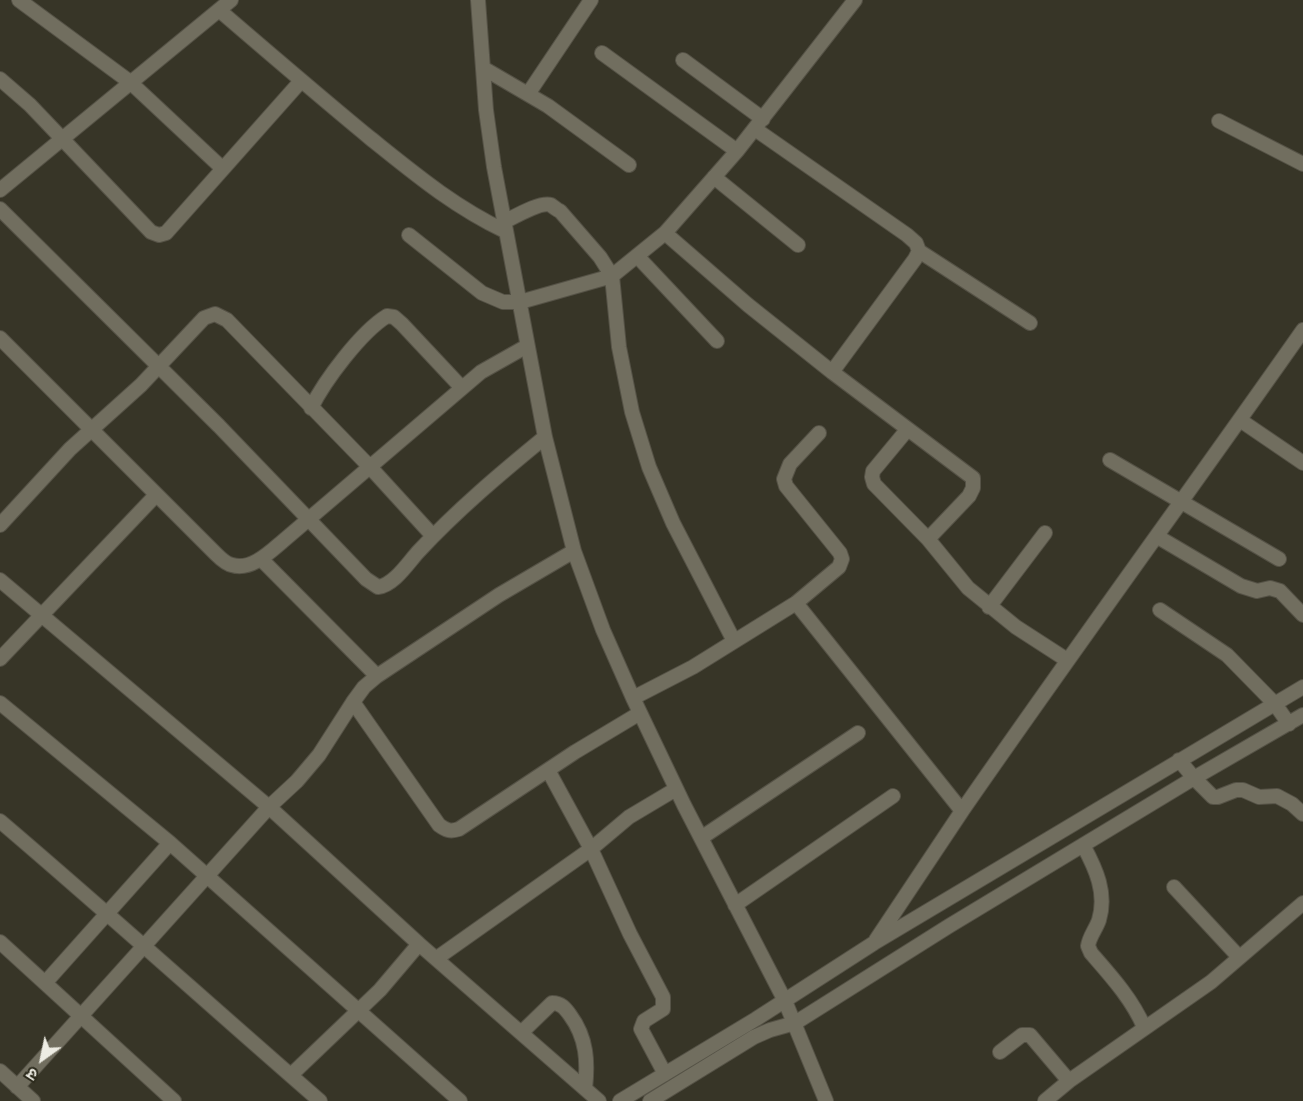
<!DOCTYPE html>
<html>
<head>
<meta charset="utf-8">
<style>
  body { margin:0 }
  #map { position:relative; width:1303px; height:1101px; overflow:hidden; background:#373527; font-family:"Work Sans","Noto Sans Devanagari",sans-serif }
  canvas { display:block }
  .north { position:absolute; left:12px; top:1029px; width:60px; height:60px; -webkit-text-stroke:4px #2d2b1d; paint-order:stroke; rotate:213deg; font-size:16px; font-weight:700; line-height:24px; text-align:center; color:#edece3 }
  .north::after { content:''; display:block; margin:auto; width:21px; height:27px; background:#edece3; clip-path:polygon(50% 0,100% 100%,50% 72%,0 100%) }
</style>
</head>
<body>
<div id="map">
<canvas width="1303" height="1101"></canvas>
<div class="north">उ</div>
</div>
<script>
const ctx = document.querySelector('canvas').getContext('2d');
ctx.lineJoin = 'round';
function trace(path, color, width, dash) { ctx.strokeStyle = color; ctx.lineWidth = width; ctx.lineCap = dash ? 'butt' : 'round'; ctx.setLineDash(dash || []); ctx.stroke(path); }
const minor = new Path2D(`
  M19,0L130,82L222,168
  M478,0L486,110L494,167L545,437L574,551L603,630L633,698L684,805L785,1001L826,1101
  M219,10C269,53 319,96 370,138C415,174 453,206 505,231
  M602,53L737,151
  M683,60L763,119
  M483,68L548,106L629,165
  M0,79L30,105L151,232L159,235L166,233L301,81
  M528,94L591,0
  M1219,121L1303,164
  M755,129L907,235L916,243L919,251L915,259L832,372
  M714,177L798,245
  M0,190L231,0
  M0,209L219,426L366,579L378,587C394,585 408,563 418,552C457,510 501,473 545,437
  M504,222C514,217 541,201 551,205C552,206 559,211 560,211L600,257L612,276L619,347L632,412L649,467L673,523L734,641
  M665,233L748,305L832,372L973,478V488L969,496L928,539
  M409,235L482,293L503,302H520L612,276L665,233L737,151L855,0
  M919,251L1030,323
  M638,257L717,341
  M0,338L216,554C220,558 226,564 232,565C251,571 270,552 283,541L481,372L527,346
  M311,408C325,380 361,332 387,316L394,317L402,324L462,388
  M1240,420L1303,463
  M907,430L873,471L872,477L874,484L928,539L968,588L1016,627L1067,660
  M1110,460L1279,559
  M0,525L70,449L141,385L204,318L215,314L227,320L370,467L433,536
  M1158,537L1241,586L1257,591L1270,588L1280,591L1303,615
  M261,559L377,676
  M0,580L269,807L419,944L599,1101
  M796,603L962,811L876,940
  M989,607L1045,533
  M1160,610L1227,655L1275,704L1289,724
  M0,659L156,495
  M633,698L693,667L796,603L839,567L842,559L840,553L786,486L784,479L790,464L819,433
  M353,702L439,825C446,830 450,832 459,829L575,752L640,713
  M0,703L170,843L460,1101
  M1179,760L1194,778L1213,797H1218L1236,790H1243L1259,797L1277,796L1292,804L1303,814
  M548,770L591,849L630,934L663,997V1009L644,1021L641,1029L665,1074
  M962,811C1074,649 1190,491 1303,330
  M0,821C108,913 213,1008 320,1101
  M701,838L858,733
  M1083,845C1096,869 1107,893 1099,920C1096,929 1089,937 1088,946L1091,953C1111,976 1132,999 1144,1027
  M1174,887L1239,957
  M735,905L893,796
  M0,942L174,1101
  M437,958L591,849L629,817L676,789
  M45,983L170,843
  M521,1033L552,1003C561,1003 565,1008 570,1015C587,1038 588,1062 585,1089
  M1000,1052L1022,1035H1030L1069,1081
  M0,1071L33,1101
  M291,1075L380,990L419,944
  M17,1087L269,807L297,781L319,755L353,702L364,687L377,676L499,595L574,551
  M620,1101L756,1019L874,943L1303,687
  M650,1101L754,1037L770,1030L795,1023L949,926L1194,778L1303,715
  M1045,1101L1069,1081L1211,982L1303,903`);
trace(minor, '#555246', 16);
trace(minor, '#716e5f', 14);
</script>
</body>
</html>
